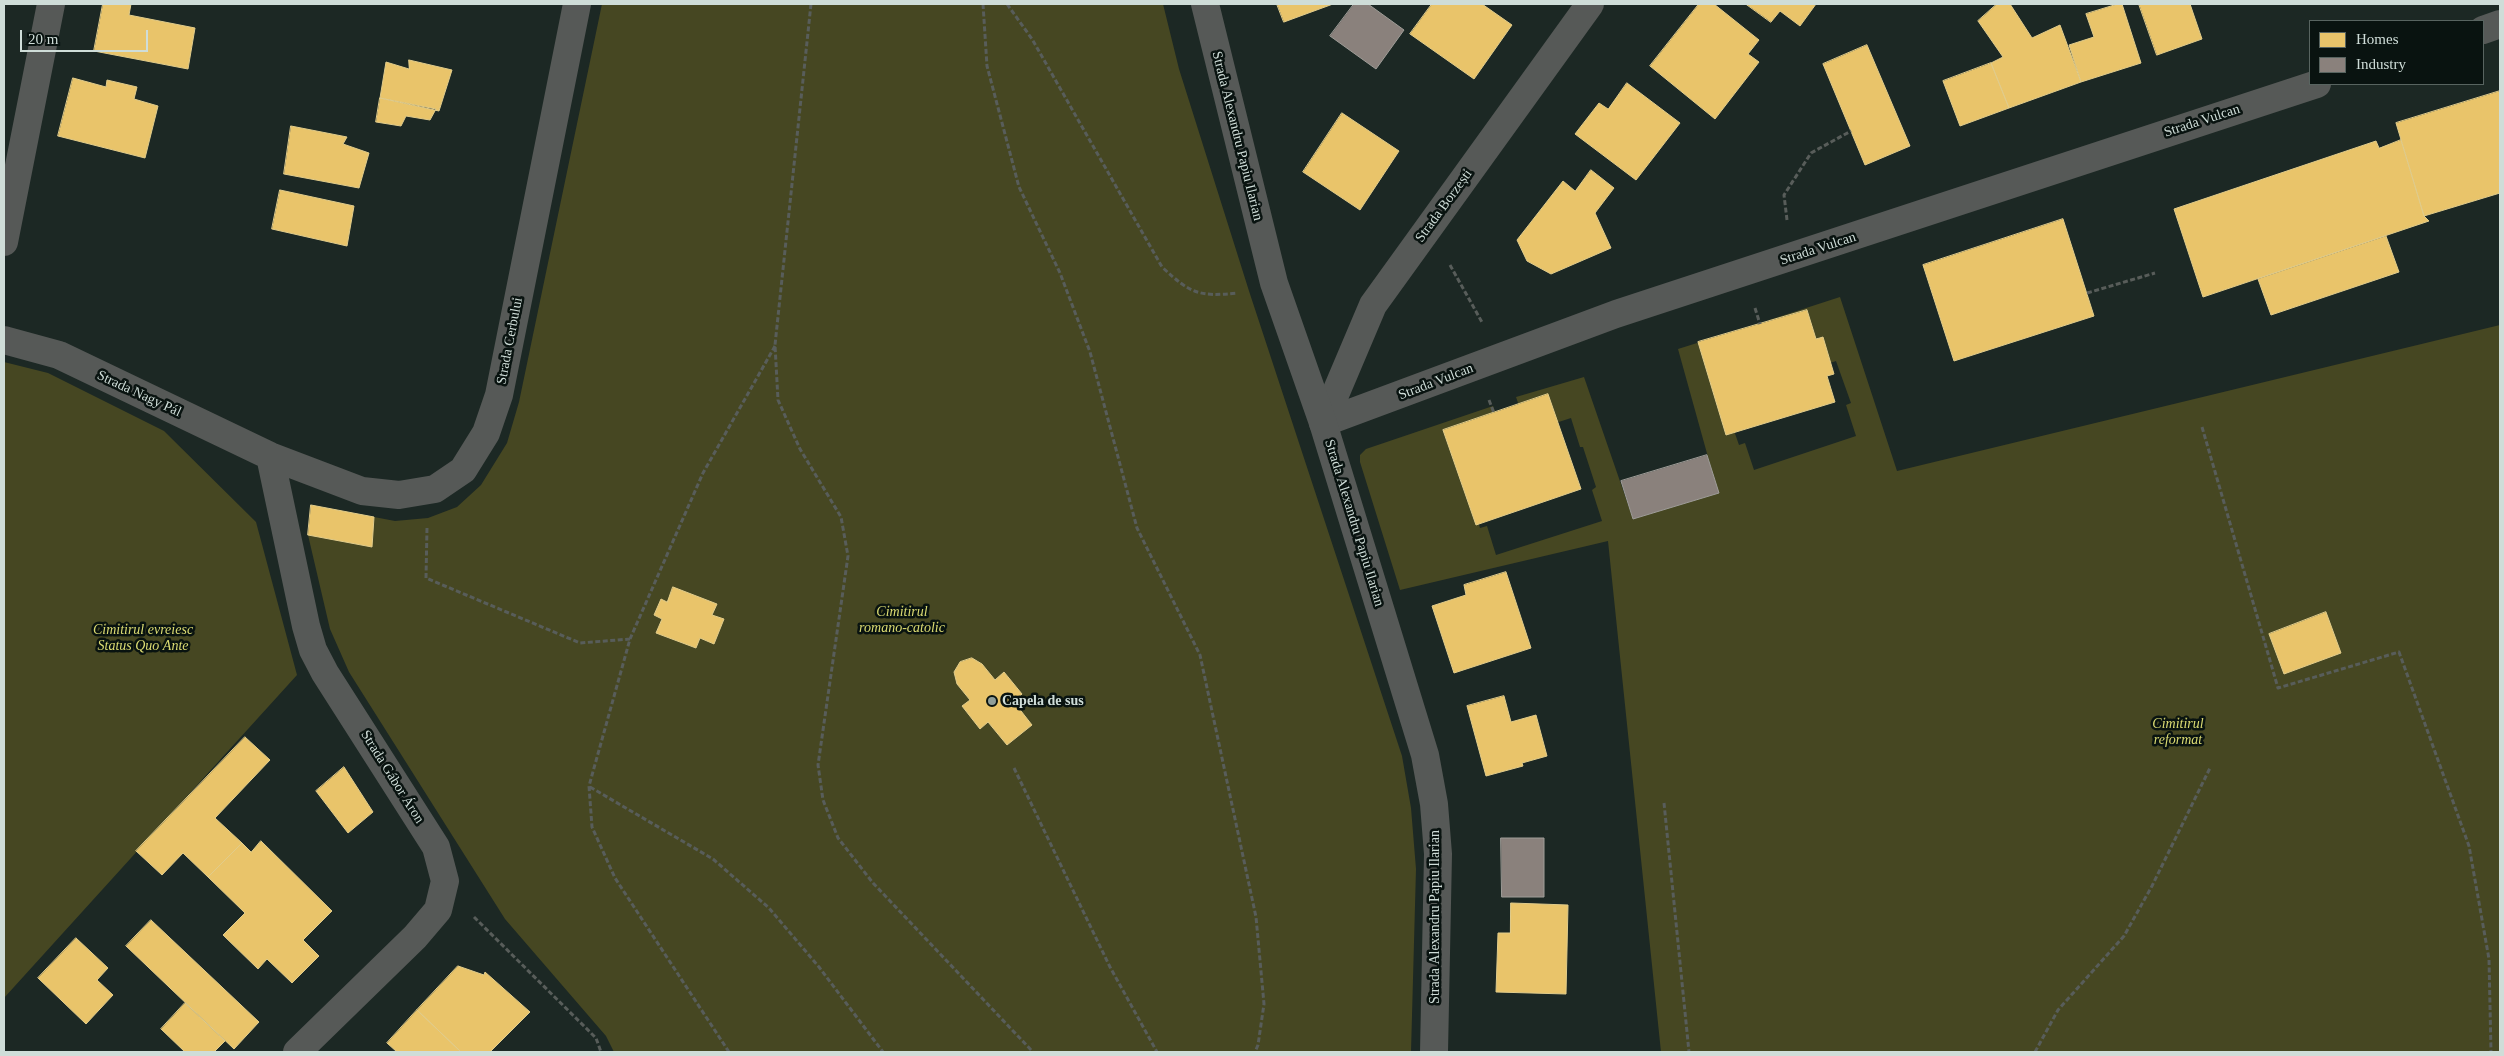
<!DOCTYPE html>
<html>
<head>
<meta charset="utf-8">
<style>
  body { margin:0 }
  #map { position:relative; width:2504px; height:1056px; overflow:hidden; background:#1c2824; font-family:Georgia,serif }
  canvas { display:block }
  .frame { position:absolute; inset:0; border:5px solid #cfddd8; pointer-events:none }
  .legend { position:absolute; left:2309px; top:20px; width:175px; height:65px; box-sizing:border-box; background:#091310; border:1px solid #586460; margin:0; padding:6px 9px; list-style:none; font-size:15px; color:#cfddd8 }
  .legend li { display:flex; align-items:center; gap:10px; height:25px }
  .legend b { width:25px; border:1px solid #586460 }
  .scale { position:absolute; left:20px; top:30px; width:128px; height:22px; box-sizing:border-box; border:2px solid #cfddd8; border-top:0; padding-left:6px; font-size:15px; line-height:18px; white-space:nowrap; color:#cfddd8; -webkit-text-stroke:4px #091310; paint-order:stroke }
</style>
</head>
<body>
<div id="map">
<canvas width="2504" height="1056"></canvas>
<div class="frame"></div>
<ul class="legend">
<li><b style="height:14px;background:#e9c46a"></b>Homes</li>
<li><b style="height:14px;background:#8a817c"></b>Industry</li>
</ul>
<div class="scale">20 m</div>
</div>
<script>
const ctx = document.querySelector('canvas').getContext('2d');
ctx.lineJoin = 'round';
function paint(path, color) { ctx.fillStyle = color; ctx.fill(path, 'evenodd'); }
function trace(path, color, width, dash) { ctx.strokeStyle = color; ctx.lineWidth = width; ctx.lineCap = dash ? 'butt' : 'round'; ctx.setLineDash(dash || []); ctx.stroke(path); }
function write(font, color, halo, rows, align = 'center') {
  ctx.font = font + ' Georgia,serif'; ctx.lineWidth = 5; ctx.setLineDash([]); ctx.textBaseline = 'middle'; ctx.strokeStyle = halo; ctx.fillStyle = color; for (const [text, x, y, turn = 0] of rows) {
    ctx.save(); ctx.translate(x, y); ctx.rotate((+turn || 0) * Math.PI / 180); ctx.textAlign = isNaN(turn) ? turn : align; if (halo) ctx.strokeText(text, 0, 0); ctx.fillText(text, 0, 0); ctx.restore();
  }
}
paint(new Path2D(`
  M602,4H1163L1179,69L1249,291L1402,756L1411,808L1416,869L1411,1052H614L606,1036L505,919L349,672L330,629L308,535L311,505L395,521L428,518L457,507L481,485L507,443L519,402Z
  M1840,297L1897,471L2500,325V1052H1661L1608,541L1400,590L1360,462V455L1366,449L1493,406L1505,439L1465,481L1480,528L1487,526L1496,555L1602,521L1592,490L1596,487L1583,447H1580L1571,418L1528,432L1516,397L1584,377L1633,519L1718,493L1678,349L1751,326L1762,358L1724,402L1739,445L1745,443L1754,470L1856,436L1846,405L1851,403L1836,361L1830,363L1821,337L1779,351L1769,320Z
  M4,362L48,373L164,431L256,522L297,675L4,998Z`), '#464722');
const homes = new Path2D(`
  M103,4H131L129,15L195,28L188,69L94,51Z
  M1277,4H1333L1284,22Z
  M1432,4H1482L1512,25L1474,79L1410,34Z
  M1699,4H1714L1759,40L1748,54L1759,62L1715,119L1650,66Z
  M1746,4H1816L1800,26L1780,11L1771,22Z
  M1997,4H2010L2032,38L2060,25L2081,82L2009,108L1991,63L2003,57L1978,21Z
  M2118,4H2122L2141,63L2081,82L2069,45L2094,37L2086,14Z
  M2139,4H2190L2202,39L2157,55Z
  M1867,45L1910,146L1865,165L1823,64Z
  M409,60L452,70L439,111L380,98L386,62L409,69Z
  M1991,63L2009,108L1960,126L1943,81Z
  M73,78L106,87L107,80L137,87L134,99L158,106L145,158L58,136Z
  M1627,83L1680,123L1636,180L1575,134L1599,103L1608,109Z
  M2500,91V193L2424,216L2396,123Z
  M380,98L436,109L430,120L406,116L401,126L376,122Z
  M1342,113L1399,151L1360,210L1303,172Z
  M291,126L347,137L343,144L369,153L359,188L284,174Z
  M2401,140L2424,216L2429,221L2203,297L2174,209L2376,141L2379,148Z
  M1591,170L1614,188L1595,213L1611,248L1551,274L1527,261L1517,240L1563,181L1575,191Z
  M280,190L354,206L347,246L272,229Z
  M2063,219L2094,316L1954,361L1923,265Z
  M2386,236L2399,272L2271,315L2258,279Z
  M1807,310L1816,339L1823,337L1834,374L1827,376L1835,402L1726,435L1698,342Z
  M1548,394L1581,489L1476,525L1443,430Z
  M311,505L374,517L372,547L308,535Z
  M1506,572L1531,648L1454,673L1432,606L1466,595L1464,585Z
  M673,587L717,604L712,615L724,619L714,644L700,638L696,648L656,633L662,619L654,615L661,599L667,602Z
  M2326,612L2341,653L2284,674L2269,634Z
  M972,658L982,664L995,680L1004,672L1022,694L1014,702L1032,725L1007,745L988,722L980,729L962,706L970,700L957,684L954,672L960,662Z
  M1504,696L1511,722L1536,715L1547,756L1522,763L1523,766L1486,776L1467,706Z
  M245,737L270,760L215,818L242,843L208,877L183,853L162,875L136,851Z
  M344,767L373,812L348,833L316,791Z
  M261,841L332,911L303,940L319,956L292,983L267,959L258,969L223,935L245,913L208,877L242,843L251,852Z
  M1511,903L1568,905L1566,994L1496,992L1498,933H1510Z
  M151,920L259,1022L234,1049L126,946Z
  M76,938L108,968L97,980L113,995L86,1024L38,978Z
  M458,966L484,975L485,972L530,1012L490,1052H461L417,1010Z
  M185,1003L225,1041L214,1052H185L161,1029Z
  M417,1010L461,1052H397L387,1043Z`);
paint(homes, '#e9c46a');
trace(homes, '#e1cc8b', 1);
const industry = new Path2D(`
  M1354,4H1368L1404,30L1376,69L1330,36Z
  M1707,455L1719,493L1633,519L1621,481Z
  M1501,838H1544V897H1502Z`);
paint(industry, '#8a817c');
trace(industry, '#9f9d98', 1);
trace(new Path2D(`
  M811,4L775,345L778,400L800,449L841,517L848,556L818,765L823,800L838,838L873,883L1033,1052
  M983,4L987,66L1019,187L1060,273L1090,352L1137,528L1200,655L1256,917L1264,1004L1258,1045L1255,1052
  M1007,4L1032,39L1162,267C1191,294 1199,297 1238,293
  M1787,220L1784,195L1811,153L1851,131
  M1450,265L1483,324
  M2087,293L2155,273
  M1755,308L1760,324
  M1489,400L1494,413
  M2202,427L2278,688L2399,652L2469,846L2489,959L2491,1052
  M427,528L426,578L580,643L630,639
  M1014,768L1110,967L1157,1052
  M590,787L713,859L769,908L819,967L883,1052
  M1664,803L1689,1052
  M474,917L596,1038L601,1052
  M729,1052L615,878L592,827L589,786L630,639L703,473L775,346
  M2035,1052L2058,1010L2124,936L2152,886L2210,768`), '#585d5a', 3, [5, 2.5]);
trace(new Path2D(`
  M2483,30L2500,24
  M4,242L51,4
  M4,340L59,355L270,456L362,491L399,495L435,489L463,470L486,433L499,395L577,4
  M1323,423L1616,314L2317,84
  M1323,423L1373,305L1590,4
  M270,456L306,626L313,650L325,673L436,847L445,881L438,910L415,937L297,1052`), '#565957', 28);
trace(new Path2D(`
  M1205,4L1274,283L1323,423L1425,755L1434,804L1438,854L1434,1052`), '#565957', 28);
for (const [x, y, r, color] of [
  [992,701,5,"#909e99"]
]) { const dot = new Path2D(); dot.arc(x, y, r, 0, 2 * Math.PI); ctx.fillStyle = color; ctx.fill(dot); trace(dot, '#091310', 2); }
write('14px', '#cfddd8', '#091310', [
  ["Strada Vulcan",2202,121,-18],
  ["Strada Alexandru Papiu Ilarian",1237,136,76],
  ["Strada Borzești",1444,206,-54],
  ["Strada Vulcan",1818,249,-18],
  ["Strada Cerbului",510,341,-79],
  ["Strada Vulcan",1436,382,-21],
  ["Strada Nagy Pál",139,394,25],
  ["Strada Alexandru Papiu Ilarian",1354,523,73],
  ["Strada Gábor Áron",392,777,58],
  ["Strada Alexandru Papiu Ilarian",1435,917,-90]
]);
write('italic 14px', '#dbdb72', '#091310', [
  ["Cimitirul",902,612],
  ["romano-catolic",902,628],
  ["Cimitirul evreiesc",143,630],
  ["Status Quo Ante",143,646],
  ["Cimitirul",2178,724],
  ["reformat",2178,740]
]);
write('bold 14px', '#cfddd8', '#091310', [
  ["Capela de sus",1002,701]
], 'left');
</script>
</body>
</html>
